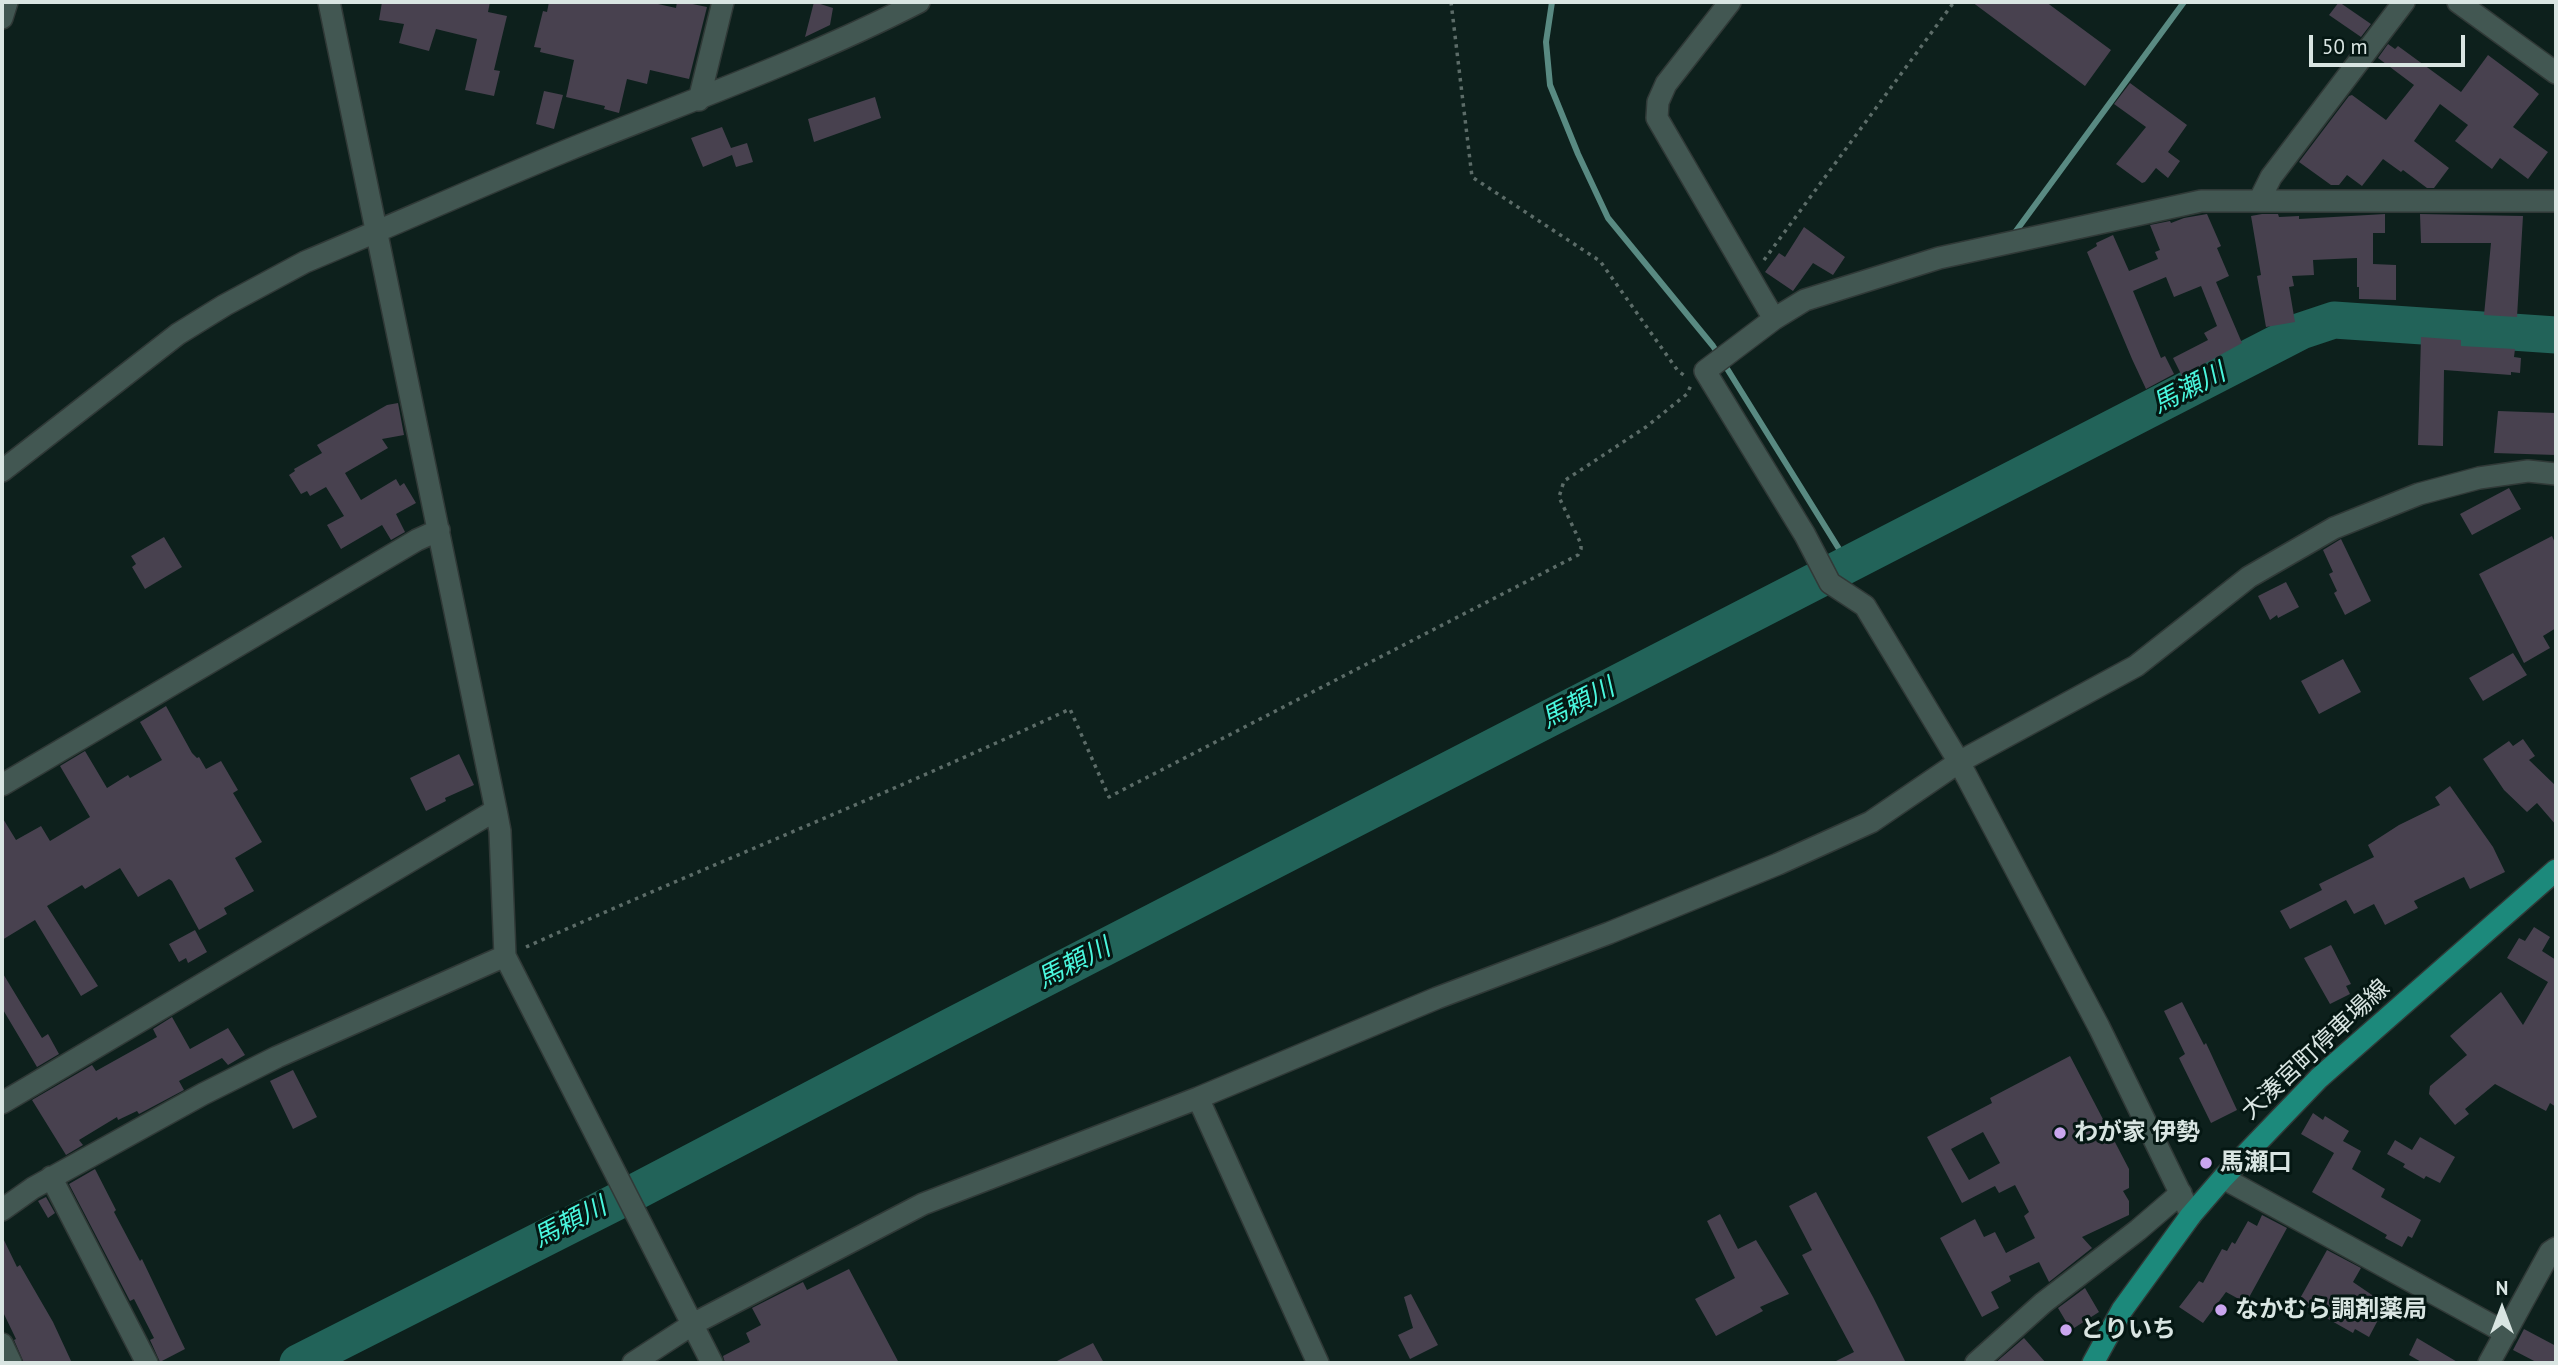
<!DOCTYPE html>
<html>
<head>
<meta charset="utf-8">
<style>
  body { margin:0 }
  #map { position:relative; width:2558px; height:1365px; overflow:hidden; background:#0d201c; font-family:"PT Sans",sans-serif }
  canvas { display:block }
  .frame { position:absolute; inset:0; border:4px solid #d9e5e2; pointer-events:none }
  .north { position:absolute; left:2467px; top:1274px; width:70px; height:70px; -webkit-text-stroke:5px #051713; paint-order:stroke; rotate:0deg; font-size:19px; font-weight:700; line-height:28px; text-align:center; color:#d9e5e2 }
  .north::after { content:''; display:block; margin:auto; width:24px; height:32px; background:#d9e5e2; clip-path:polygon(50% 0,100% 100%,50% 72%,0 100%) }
  .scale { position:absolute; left:2309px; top:35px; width:156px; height:32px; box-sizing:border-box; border:4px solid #d9e5e2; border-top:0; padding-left:9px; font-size:21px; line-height:24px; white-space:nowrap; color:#d9e5e2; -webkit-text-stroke:5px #051713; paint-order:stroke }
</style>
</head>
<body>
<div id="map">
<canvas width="2558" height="1365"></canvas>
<div class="frame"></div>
<div class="north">N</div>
<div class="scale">50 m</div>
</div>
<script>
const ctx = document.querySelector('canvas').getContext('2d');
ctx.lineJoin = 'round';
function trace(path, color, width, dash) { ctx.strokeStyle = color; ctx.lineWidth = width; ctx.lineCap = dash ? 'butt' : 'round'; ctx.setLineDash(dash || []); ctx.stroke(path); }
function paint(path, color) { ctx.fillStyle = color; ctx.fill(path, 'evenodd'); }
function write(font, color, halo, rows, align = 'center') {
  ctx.font = font + ' "PT Sans","Noto Sans JP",sans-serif'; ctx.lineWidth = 6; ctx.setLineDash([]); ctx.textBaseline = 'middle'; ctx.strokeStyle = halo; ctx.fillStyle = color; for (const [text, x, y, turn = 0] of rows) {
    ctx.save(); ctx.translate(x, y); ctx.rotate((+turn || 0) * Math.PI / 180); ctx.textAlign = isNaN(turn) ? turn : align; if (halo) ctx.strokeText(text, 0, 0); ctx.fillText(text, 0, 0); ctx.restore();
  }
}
trace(new Path2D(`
  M1552,2L1546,42L1550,85L1578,154L1608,218L1713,346L1849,565
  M2016,231L2184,2`), '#598a82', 6);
trace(new Path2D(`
  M298,1363L614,1203L954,1025L2301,331L2334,320L2556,335`), '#226359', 37);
paint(new Path2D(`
  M382,2H490L488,12L507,16L494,70L500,71L494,96L465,90L477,39L436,29L429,51L399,43L404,24L379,20Z
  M549,2H649L676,8L677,2H683L707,7L689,79L650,70L647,84L627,79L619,113L604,109L605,106L566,97L574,60L540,52L541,48L534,47L543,11L547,12Z
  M814,2L833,8L830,25L805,37Z
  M1972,2H2046L2111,50L2085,86Z
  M2339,2L2371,24L2361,37L2329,15Z
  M2388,44L2395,49L2398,46L2461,92L2488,55L2532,88L2539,94L2513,127L2548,152L2528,179L2500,158L2492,169L2455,141L2468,125L2440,104L2414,141L2449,168L2434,188H2427L2403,170L2401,172L2383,159L2362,186L2347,175L2339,185H2331L2299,162L2349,96L2352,95L2386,120L2414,85L2378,58Z
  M2130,83L2187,125L2168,152L2180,161L2168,178L2156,168L2145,182L2142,183L2116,164L2146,127L2114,104Z
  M544,91L563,95L554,129L536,124Z
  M875,97L881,118L814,142L808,119Z
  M722,127L731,148L747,143L753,162L736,167L732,155L703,167L691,138Z
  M2207,214L2221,246L2217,248L2229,276L2216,282L2242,343L2182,376L2173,358L2208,340L2204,333L2217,326L2201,286L2174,297L2166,277L2133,291L2161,358L2165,356L2174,374L2146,389L2132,359L2087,252L2097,246L2096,243L2113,235L2129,271L2158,259L2155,252L2160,250L2150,225L2170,221L2171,223L2184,218Z
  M2262,214H2278L2279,217L2299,216V219L2385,214V233H2373V264L2396,265V300L2359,299V287H2357V258L2313,260L2314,275L2292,276L2294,286L2289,287L2295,322L2266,327L2257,276L2261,275L2251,216Z
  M2420,214L2523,216L2517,317L2484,315L2491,243H2421Z
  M1804,227L1845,257L1833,275L1813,263L1793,291L1765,272L1779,253L1785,257Z
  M2421,337L2461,340V346L2515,349L2514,357L2521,358L2520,373L2511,372V375L2444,370L2443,446L2418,445Z
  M398,403L404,435L382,439L388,448L345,473L361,500L396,479L400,486L404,483L416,503L396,514L405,532L391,540L382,525L341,549L327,525L344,516L326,487L310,496L307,491L301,494L289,475L295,471L294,469L322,453L317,445L387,405Z
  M2498,411L2556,413V455L2494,453Z
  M2509,488L2521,509L2472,535L2460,514Z
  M2552,536L2556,545V628L2543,636L2550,648L2524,663L2479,574Z
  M164,537L182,567L145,589L132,567L136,564L131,556Z
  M2341,539L2371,601L2345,615L2334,593L2337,591L2329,574L2333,572L2323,550Z
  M2286,582L2299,607L2278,618L2277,615L2270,620L2258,596Z
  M2513,653L2527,675L2483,701L2469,678Z
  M2343,659L2361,692L2319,714L2301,681Z
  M166,706L192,753L197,758L199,757L206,769L221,761L238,790L233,793L262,842L235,858L254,891L224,908L227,914L199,930L172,881L169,879L138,897L120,868L85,889L82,885L47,906L98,986L81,996L35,920L2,940V817L16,840L41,826L50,841L90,817L60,766L85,751L107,788L128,775L130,778L162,760L140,722Z
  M2523,739L2535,756L2529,760L2556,786V825L2537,803L2527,812L2504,790L2483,759L2509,741L2513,746Z
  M459,754L474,785L445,798L446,801L426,811L410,778Z
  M2450,786L2493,847L2505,872L2470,889L2464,877L2414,901L2418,908L2385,925L2374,904L2354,914L2346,900L2290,929L2280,911L2322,890L2319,884L2374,857L2368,845L2399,825L2440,805L2435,797Z
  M2534,927L2550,937L2542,951L2556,960V1107L2550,1103L2546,1111L2495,1084L2465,1109L2469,1114L2455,1125L2429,1094L2430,1086L2467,1055L2450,1036L2501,992L2523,1025L2548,982L2507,958L2519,938L2525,941Z
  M195,930L207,952L188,963L186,958L179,962L169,944Z
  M2331,945L2351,984L2346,986L2350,994L2330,1004L2304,958Z
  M2,972L42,1038L48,1034L59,1054L37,1067L2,1008Z
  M2182,1002L2204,1045L2206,1043L2237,1110L2211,1123L2179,1058L2185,1054L2164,1011Z
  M172,1017L190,1049L228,1028L245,1055L228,1065L222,1058L179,1081L184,1090L139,1114L137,1111L118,1120L117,1117L79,1140L83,1145L66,1155L32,1100L92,1065L96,1071L157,1037L153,1029Z
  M2070,1056L2129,1169V1188L2123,1191L2129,1201V1215L2082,1237L2092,1248L2049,1282L2039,1262L2009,1276L2011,1281L1991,1292L1999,1308L1982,1317L1940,1238L1975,1219L1984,1237L1995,1232L2006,1253L2035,1238L2024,1216L2029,1212L2015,1185L1999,1193L1995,1186L1962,1203L1927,1137L1992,1103L1990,1098ZM1983,1132L2000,1163L1969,1180L1951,1149Z
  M293,1070L317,1117L293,1129L270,1081Z
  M2313,1113L2323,1120L2325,1116L2349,1131L2343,1141L2361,1151L2352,1169L2385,1189L2381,1197L2421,1220L2412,1238L2408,1236L2402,1247L2385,1238L2387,1235L2312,1192L2334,1153L2301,1134Z
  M2420,1137L2455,1157L2440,1183L2426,1176L2424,1179L2403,1167L2405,1164L2387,1154L2395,1140L2412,1150Z
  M95,1169L116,1210L114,1212L140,1261L142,1259L185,1349L160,1362L150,1340L154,1338L134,1299L130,1301L69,1184Z
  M1816,1192L1873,1297L1906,1363H1832L1854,1352L1802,1255L1812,1250L1789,1206Z
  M46,1197L55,1213L48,1218L38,1201Z
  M1720,1214L1738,1249L1756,1240L1789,1294L1760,1307L1763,1311L1716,1336L1695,1299L1735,1278L1707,1221Z
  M2262,1215L2287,1228L2246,1303L2226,1292L2203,1323L2179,1307L2199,1281L2203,1283L2222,1249L2227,1251L2232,1242L2235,1244L2248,1221L2257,1226Z
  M2,1236L17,1267L20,1265L53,1322L72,1363H24L14,1340L16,1339L2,1310Z
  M2327,1250L2361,1268L2353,1282L2375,1297L2365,1313L2378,1320L2369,1337L2355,1329L2353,1333L2298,1302Z
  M849,1269L899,1363H725L723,1356L750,1342L746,1333L761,1325L752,1308L803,1282L807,1290Z
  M2085,1288L2099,1312L2071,1330L2058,1308Z
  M1411,1294L1438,1345L1410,1359L1398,1335L1413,1328L1404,1297Z
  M2524,1329L2556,1346V1363H2538L2513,1350Z
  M2024,1338L2046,1363H1995Z
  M2417,1338L2459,1363H2423L2409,1355Z
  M1093,1343L1104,1363H1053Z`), '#48414f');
const minor = new Path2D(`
  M329,2L496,810L500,831L505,956L712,1363
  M1730,2L1666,84L1658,102L1657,118L1774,319
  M2458,2L2556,73
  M2,18L7,2
  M699,100L723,2
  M2259,201L2271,177L2404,2
  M2,471L178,334L225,305L305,262C393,225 480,186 568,150C686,102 806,60 919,2
  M2,785L417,540L439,530
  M1198,1098L1318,1363
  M2,1103L496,810
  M51,1177L147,1363
  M2223,1178L2506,1333
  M2,1210L33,1188L203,1094L277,1057L505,956
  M2191,1215L2099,1027L1959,762L1865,606L1830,583L1805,535L1705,371L1774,319L1805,300L1939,258L2201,201H2556
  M2,1344L11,1363
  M633,1363L693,1324L923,1204L1198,1098L1437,998L1609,933L1778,864L1871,822L1959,762L2136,666L2249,577L2334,528L2419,494L2479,478L2528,471L2556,474
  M1976,1363L2043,1303L2138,1230L2181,1193
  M2489,1363L2550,1252L2556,1248`);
const major = new Path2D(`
  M2093,1363L2122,1310L2191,1215L2223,1178L2319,1078L2556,870`);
trace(minor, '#303937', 24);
trace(major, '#303937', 24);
trace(new Path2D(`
  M1451,2L1472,177L1600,261L1678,371L1685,376
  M1764,260L1954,2
  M526,947C707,866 891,793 1070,709L1109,797L1578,555L1581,549V544L1559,497L1564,481L1646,427L1687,394L1691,385`), '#5c6c68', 3.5, [3.5, 5]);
trace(minor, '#425752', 21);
trace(major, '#1c897b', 21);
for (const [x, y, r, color] of [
  [2060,1133,7,"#c9a5ee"],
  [2206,1163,7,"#c9a5ee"],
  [2221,1310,7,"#c9a5ee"],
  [2066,1330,7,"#c9a5ee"]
]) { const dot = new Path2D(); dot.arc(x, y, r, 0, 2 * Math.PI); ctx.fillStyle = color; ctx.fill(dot); trace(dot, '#051713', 2.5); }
write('24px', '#d9e5e2', '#051713', [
  ["大湊宮町停車場線",2316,1050,-43]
]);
write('bold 24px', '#d9e5e2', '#051713', [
  ["わが家 伊勢",2074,1133],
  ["馬瀬口",2220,1163],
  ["なかむら調剤薬局",2235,1310],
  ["とりいち",2080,1330]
], 'left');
write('italic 26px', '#4af6dd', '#051713', [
  ["馬瀬川",2189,389,-27],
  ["馬頼川",1578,704,-27],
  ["馬頼川",1074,964,-27],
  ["馬頼川",570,1223,-27]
]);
</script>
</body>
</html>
